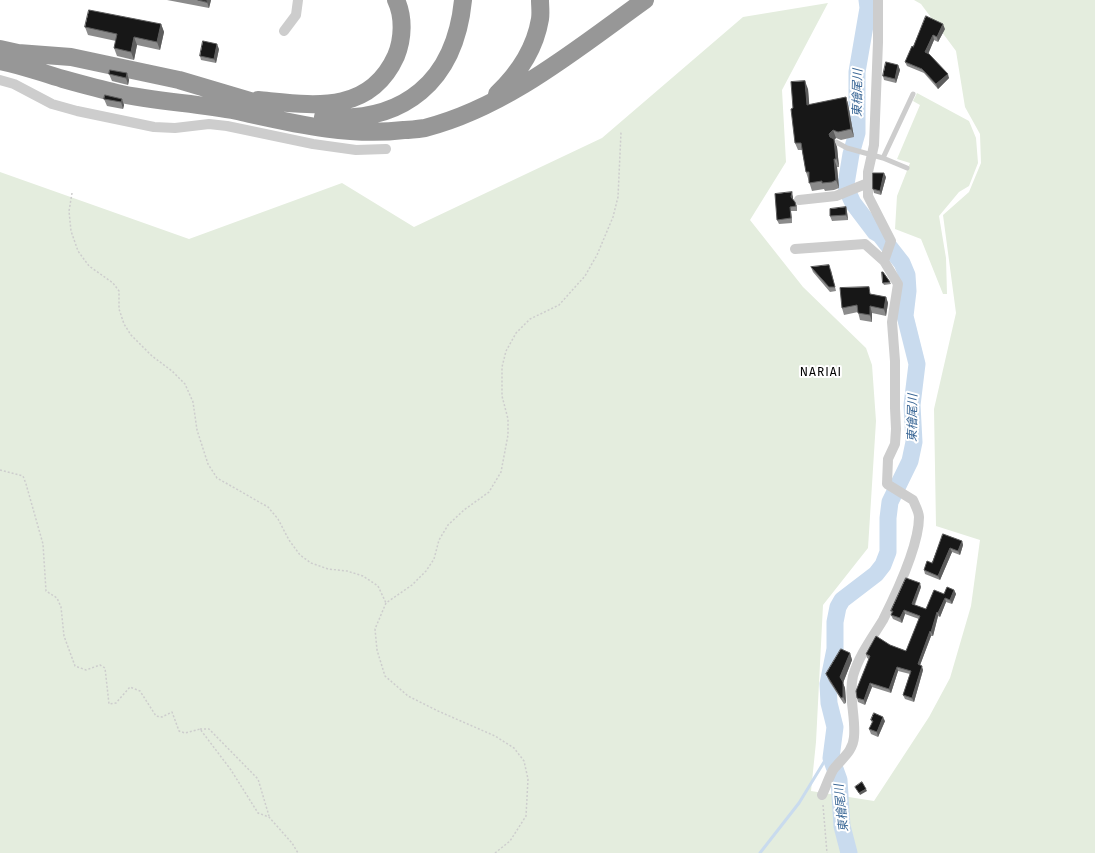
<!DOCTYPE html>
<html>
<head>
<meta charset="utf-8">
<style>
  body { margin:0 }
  canvas { display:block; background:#fff }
</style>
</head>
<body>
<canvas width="1095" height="853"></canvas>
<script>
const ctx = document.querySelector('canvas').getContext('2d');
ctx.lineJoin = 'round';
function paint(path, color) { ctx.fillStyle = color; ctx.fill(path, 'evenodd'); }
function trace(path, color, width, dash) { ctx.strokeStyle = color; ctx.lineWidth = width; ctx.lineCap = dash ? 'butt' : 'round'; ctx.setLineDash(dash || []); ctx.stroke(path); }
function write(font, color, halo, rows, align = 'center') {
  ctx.font = font + ' "Fira Sans","Noto Sans JP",sans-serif'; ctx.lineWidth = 4; ctx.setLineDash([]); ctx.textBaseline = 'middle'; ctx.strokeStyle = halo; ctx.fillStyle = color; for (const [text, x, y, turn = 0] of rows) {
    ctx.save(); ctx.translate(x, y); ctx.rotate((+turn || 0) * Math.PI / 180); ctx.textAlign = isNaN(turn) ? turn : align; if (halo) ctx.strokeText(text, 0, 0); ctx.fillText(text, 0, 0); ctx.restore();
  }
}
paint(new Path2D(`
  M914,0H1095V853H0V172L189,239L342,183L414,227L602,138L743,17L828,3L782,90L786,162L750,220L803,287L866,348L872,365L876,421L868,548L823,605L816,742L811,791L874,801L929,717L950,678L971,606L980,540L936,526L934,409L956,313L943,215L969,192L981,163L980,134L965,107L956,51L921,4Z
  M917,93L969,121L976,138L978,163L969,186L959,192L939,216L946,258L947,294H943L921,239L895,229L897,196L910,163L897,159L920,105L913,101Z`), '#e4edde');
trace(new Path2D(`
  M760,853L799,803L832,749`), '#c9dbee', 3);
trace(new Path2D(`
  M849,853L842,826L839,780L831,758L835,727L829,703L828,684L835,649V622L838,607L842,600L876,574L883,565L888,552V518L890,502L910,461L914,442L912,405L917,364L905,316L908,291L907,275L902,263L880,235L875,232L853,203L847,190L846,184L851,154L857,133V72L868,8L867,0`), '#c9dbee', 17);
trace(new Path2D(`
  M72,193L69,211L71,231L78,251L89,266L113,283L119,291V309L124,324L131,335L152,356L172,371L185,384L193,402L197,430L208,464L217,478L268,507L278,519L289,540L300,555L311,563L328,569L347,571L363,576L378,586L386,603
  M0,470L23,476L26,484L43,544L46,591L57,598L61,607L64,636L75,666L86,670L100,665L105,668L109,704L116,703L130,687L140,691L156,716L162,717L172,712L179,731L185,733L200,729L231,770L258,813L269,817L292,843L298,853
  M200,729H209L258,779L269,816
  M823,805L827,853
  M495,853L510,841L526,816L528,779L524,761L514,748L495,736L438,711L408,696L385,676L377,650L375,629L386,603L412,585L426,571L434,559L439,540L448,525L464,510L489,492L501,472L508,435V419L502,396V367L506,351L516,333L530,319L559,305L585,276L597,255L613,217L618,197L621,132`), '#cdcdcd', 1.5, [2, 2]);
trace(new Path2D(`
  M836,142L847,148L883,158
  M907,168L883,158L913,94`), '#cdcdcd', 5);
trace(new Path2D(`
  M878,0V42L874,145L868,172V196L891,241L884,261
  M284,31L296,15L298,0
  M0,80L14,84L52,104L77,111L154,127L175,128L209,124L227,126L313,144L356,150L386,149
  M799,200L836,196L868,183
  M795,249L865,244L884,261L898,284L892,322L895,361V408L896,429L895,444L888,459L887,484L913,500C915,505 919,512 919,517C919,546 896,594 883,620C872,638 859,655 853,676C848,696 856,717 854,737C853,752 841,759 833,770C829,777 826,787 822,795`), '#cdcdcd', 10);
trace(new Path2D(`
  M0,49L18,53L71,57L179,80L270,107
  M0,61C22,65 42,73 63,79C81,84 99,89 117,93C156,102 197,103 237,111C292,123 348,137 404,130C411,130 418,129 425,128C507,107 578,48 645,0
  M497,94C518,74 535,49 540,19C541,13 540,6 540,0
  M258,100C311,105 369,116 396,56C403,39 404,17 396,0
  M323,117C404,124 455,81 463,0`), '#979797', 18);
paint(new Path2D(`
  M167,0H211L209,8Z
  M161,24L164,32L160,50L137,45L134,60L117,56L114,48L116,41L88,35L85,27Z
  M945,29L938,42L934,40L928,53L949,78L938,89L924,73L907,66L905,62L913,47Z
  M219,49L216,63L201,60L200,56Z
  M898,65L900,70L896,83L884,80L883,76Z
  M127,73L129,80L128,85L112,81L109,74Z
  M808,89L809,105L846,97L848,104L854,137L841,140L836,138L834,140L837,147L839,167H837L839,188L834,190L825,191L824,189L812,191L806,172L802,150H798L795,143L793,108Z
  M104,99H122L124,105L123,109L107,106Z
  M886,177L881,195L874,193L873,189Z
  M793,197V199L795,202L797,206V211H791L792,223L779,224L777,220Z
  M846,207L847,212L848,220L832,221L830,216Z
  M811,267L831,270L836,291L830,292L813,272Z
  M890,282L891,284L884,285L883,283Z
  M871,294L886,297L888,303L886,316L872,313V322L860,320L858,312L844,315L842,308Z
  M943,534L962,541L963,545L960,555L952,552L940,580L925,574L924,570L932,563Z
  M921,587L915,605L926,609L944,594L954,590L956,594L952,604L946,602L940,617L938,616L933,636H931L920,665L923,670L914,702L905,699L903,695L910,674L898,671L891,693L872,687L865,705L858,702L857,698L869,659L867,658L866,654L890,645L906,651L919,619L905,614L902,623L893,619L891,615L892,613L891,611Z
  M850,653L852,660L843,683L845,688L846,703L844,704L829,681L826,674Z
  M871,720L885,721L878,737L871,734L869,729L872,723Z`), '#8b8b8b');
paint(new Path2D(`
  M207,0H211L209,8L207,2Z
  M161,24L164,32L160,50L157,42Z
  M943,24L945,29L938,42L937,37Z
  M933,35L934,40L927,57L925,52Z
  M134,37L137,45L134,60L131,52Z
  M217,44L219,49L216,63L214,59Z
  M898,65L900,70L896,83L895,79Z
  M127,73L129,80L128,85L126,78Z
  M948,74L949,78L938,89L936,84Z
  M805,81L808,89L810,113L807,105Z
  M846,97L848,104L854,137L851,129Z
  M122,99L124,105L123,109L121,102Z
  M833,130L836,138L834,140L837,147L839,167L829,134Z
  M834,159L837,167L839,188L836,180Z
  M884,173L886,177L881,195L880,191Z
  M792,192L793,197V201L791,197Z
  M790,207L791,211L792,223L791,218Z
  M846,207L847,212L848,220L846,215Z
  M886,297L888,303L886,316L884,309Z
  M870,306L872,313V322L870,315Z
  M962,541L963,545L960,555L958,551Z
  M950,548L952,552L940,580L938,576Z
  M920,583L921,587L913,608L912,604Z
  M954,590L956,594L952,604L950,600Z
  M945,598L946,602L940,617L938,613Z
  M904,610L905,614L902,623L900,618Z
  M937,612L938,616L933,636L931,632Z
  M930,631L931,636L919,668L918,664Z
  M850,653L852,660L843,683L845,688L846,703L843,697L840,677Z
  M922,666L923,670L914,702L912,698Z
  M897,667L898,671L891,693L889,689Z
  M870,683L872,687L865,705L864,700Z
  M883,717L885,721L878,737L877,732Z
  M866,789L867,791L860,795L859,793Z`), '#5d5d5d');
const building = new Path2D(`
  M198,0H207V2Z
  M89,10L161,24L157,42L134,37L131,52L114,48L117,34L85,27Z
  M926,16L943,24L937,37L933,35L925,52L929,54L948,74L936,84L922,69L905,62L912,46L913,47Z
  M203,41L217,44L214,59L200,56Z
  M886,62L898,65L895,79L883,76Z
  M110,70L127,73L126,78L109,74Z
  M805,81L807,105L846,97L851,129L838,132L833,130L829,134L830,137L834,139L836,159H834L836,180L832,182L822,183V181L809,183V172H806L801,143H795L791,109L793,108L791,82Z
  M105,95L122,99L121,102L104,99Z
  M873,173H884L880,191L873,189Z
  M792,192L791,197L795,202L796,206L790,207L791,218L777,220L775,194Z
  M846,207V215L830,216V209Z
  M829,265L835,287H829L811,267Z
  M882,272H883L890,282L883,283Z
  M869,287L870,294L886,297L884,309L870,306V315L858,313L857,305L842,308L840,288Z
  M943,534L962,541L958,551L950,548L938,576L924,570L927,561L932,563Z
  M906,578L920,583L912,604L926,609L934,590L944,594L947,587L954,590L950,600L945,598L938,613L937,612L931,632L930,631L918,664L922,666L912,698L903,695L911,671L897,667L889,689L870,683L864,700L857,698L856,691L870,656L866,654L876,636L890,645L906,651L920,616L904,610L900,618L891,615L893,611H891Z
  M841,649L850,653L840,677L843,682V697L841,698L826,674Z
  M874,713L883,717L877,732L869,729L873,721L871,720Z
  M862,782L866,789L859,793L855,787Z`);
paint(building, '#171717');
trace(building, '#5d5d5d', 1);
write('italic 12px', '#3a6796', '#fff', [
  ["東檜尾川",858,93,-89],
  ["東檜尾川",913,418,-89],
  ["東檜尾川",842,808,-96]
]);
ctx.letterSpacing = '1px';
write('12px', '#000', '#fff', [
  ["NARIAI",821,373]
]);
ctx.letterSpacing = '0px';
</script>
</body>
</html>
